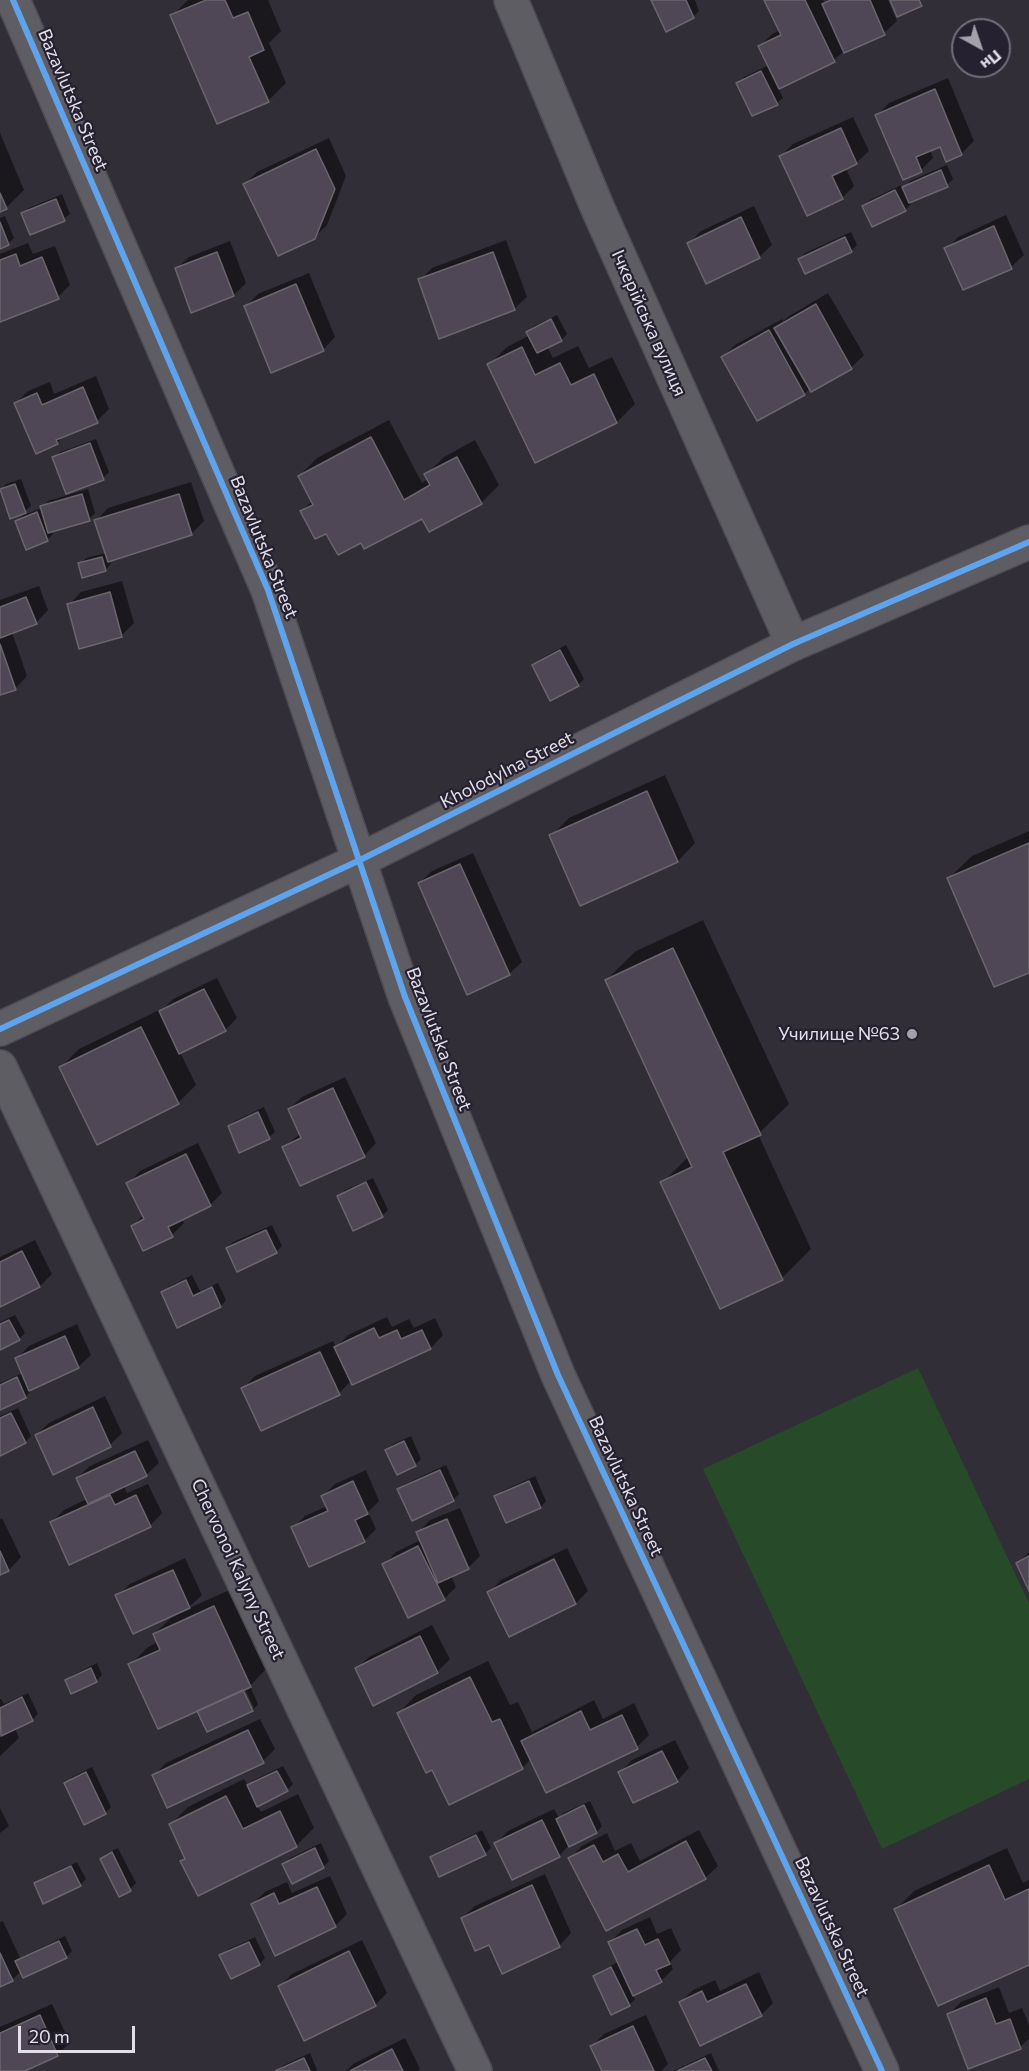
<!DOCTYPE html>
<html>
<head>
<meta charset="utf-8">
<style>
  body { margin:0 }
  #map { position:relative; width:1029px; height:2071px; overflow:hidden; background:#312e38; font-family:Commissioner,sans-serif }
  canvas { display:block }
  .north { position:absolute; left:951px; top:18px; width:60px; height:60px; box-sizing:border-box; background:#262131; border:2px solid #716d7b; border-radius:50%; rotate:140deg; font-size:16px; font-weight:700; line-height:24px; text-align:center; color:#e2dfea }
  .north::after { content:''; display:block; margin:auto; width:21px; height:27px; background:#a4a1ac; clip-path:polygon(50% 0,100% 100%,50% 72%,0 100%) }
  .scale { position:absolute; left:18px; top:2026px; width:117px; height:27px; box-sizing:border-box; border:3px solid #e2dfea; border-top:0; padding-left:8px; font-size:18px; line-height:21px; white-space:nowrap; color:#e2dfea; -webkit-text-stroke:4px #262131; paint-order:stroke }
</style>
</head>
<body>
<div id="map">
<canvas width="1029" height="2071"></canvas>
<div class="north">Пн</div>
<div class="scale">20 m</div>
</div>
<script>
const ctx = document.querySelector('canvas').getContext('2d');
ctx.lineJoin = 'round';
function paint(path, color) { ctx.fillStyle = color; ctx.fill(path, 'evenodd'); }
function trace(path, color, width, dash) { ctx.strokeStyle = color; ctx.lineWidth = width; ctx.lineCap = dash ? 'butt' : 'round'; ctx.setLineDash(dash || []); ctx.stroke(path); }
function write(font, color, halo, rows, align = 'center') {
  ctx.font = font + ' Commissioner,sans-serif'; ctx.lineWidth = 4.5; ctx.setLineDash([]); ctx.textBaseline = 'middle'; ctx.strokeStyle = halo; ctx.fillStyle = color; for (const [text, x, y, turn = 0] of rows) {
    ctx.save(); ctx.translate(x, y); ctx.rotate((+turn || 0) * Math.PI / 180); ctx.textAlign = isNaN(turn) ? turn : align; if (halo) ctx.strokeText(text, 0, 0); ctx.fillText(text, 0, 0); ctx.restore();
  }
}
paint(new Path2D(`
  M918,1368L1029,1603V1779L882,1849L703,1469Z`), '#274b28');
paint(new Path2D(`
  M188,0H268L281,31L269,43L286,83L268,101L172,16Z
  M652,0H695L699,11L694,16L666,30Z
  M766,0H823L825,3L828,0H888L897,21L884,33L845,50L834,60L778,87L783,98L777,103L738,83L744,77L769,65L760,46L772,34L780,30Z
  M948,78L974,141L962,153L947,160L941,145L930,150L933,158L921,170L877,115L889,103Z
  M853,117L869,151L856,163L846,168L854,186L842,198L781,156L793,144Z
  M0,133L24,190L6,208L0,210Z
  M329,138L346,176L327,225L314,238L245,184L257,172Z
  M947,165L953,179L947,185L909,201L911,204L905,210L864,206L870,200L901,185L903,188L910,181Z
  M62,194L70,214L64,219L23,214L29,208Z
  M754,206L772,245L759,257L689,243L701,231Z
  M1006,215L1024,255L1011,267L964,288L946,249L958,237Z
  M5,216L14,238L8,244L0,247V218Z
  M851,232L857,245L851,251L800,259L805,253Z
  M506,240L527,297L514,309L420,280L432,268Z
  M230,241L246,283L234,295L176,269L189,257Z
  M28,243L33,254L55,246L70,285L58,297L0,320V254Z
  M309,273L335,337L323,350L246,306L258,294Z
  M828,293L864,355L851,368L811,390L810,388L804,394L723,357L735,345L782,319L783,321L789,316Z
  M557,315L567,334L561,340L547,346L553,358L578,346L589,368L612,357L635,404L617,422L536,461L489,365L507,347L530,335L528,332L534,326Z
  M96,376L109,409L97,421L66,434L57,443L16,403L28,391L50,382L54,394Z
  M389,420L422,483L428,479L426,475L444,457L475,440L499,485L481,503L422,517L361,541L327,531L302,511L312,501L299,476L317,458Z
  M96,439L109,472L103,478L54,458L60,452Z
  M21,479L31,506L25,511L1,490L6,484Z
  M191,482L204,521L191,534L110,559L111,564L105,570L80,564L86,558L106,553L96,521L108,508Z
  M88,489L95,513L89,519L52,530L53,534L47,540L17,521L23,515L42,508L48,501Z
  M122,581L134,623L122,635L69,605L81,592Z
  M39,586L48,610L36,623L12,632L27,676L15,689L0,693V600Z
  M566,645L584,679L578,685L534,665L540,659Z
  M665,775L695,843L678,861L551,836L569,818Z
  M1029,831V971L949,878L972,856Z
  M473,853L522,962L509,974L419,883L432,871Z
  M703,920L789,1104L758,1134L811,1249L782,1278L662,1183L689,1156L606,980L636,951Z
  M217,978L237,1018L225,1030L180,1052L196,1085L178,1103L61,1067L79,1049L159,1010L160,1012L173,999Z
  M345,1077L376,1143L364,1156L284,1147L301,1133L289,1109L302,1097Z
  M264,1107L275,1132L269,1137L229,1126L235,1121Z
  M198,1143L222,1193L210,1205L182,1218L184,1223L172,1235L133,1226L143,1215L128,1184L140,1171Z
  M373,1178L388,1210L382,1216L339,1196L345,1190Z
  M272,1225L282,1246L276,1252L227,1248L233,1242Z
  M35,1240L52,1274L40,1286L0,1306V1257Z
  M192,1275L200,1291L218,1283L226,1300L221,1306L162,1293L168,1287Z
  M15,1315L25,1333L19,1339L0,1349V1322Z
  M387,1317L392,1327L409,1319L414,1328L435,1318L443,1335L431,1348L352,1383L351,1381L339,1393L243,1388L255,1376L333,1341L336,1347L348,1335Z
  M77,1324L91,1355L78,1367L30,1389L31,1391L25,1397L0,1406V1383L23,1373L17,1358L29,1346Z
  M105,1396L122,1433L110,1445L36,1435L49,1423Z
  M18,1408L31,1436L25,1442L0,1454V1416Z
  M411,1436L421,1459L415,1465L387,1450L393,1444Z
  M148,1440L159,1463L146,1475L124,1486L127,1493L148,1484L162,1513L150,1526L52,1522L64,1510L87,1499L77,1478L90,1466Z
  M446,1465L459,1494L453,1500L399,1490L405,1484Z
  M366,1470L379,1501L368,1512L376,1529L364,1541L293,1528L305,1516L327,1506L323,1496L335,1484Z
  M535,1476L546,1501L541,1507L496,1497L502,1491Z
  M460,1508L480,1556L468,1568L451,1575L456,1587L444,1599L384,1565L396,1552L421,1540L418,1533L430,1520Z
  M2,1518L21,1557L9,1570L0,1574V1519Z
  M567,1548L588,1591L576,1603L488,1593L501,1580Z
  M1029,1552V1588L1018,1563Z
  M185,1558L202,1595L187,1609L232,1589L268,1667L250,1686L258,1704L253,1710L207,1730L198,1710L130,1665L148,1647L158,1642L154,1634L175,1614L117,1596L130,1584ZM241,1689H245L254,1708L251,1709Z
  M432,1625L450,1659L437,1672L356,1669L369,1657Z
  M488,1661L510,1705L518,1702L532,1732L594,1700L603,1719L634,1703L649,1735L637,1747L531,1759L522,1768L449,1803L432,1768L399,1713L416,1695Z
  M97,1663L102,1675L96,1681L72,1692L67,1680L73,1675Z
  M28,1693L38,1714L32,1720L15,1728L19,1738L0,1756V1699H1L4,1704Z
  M260,1719L275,1749L263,1761L154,1775L166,1763Z
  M675,1740L689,1768L677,1781L620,1772L632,1760Z
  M283,1766L293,1784L287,1790L257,1805L261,1812L298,1794L314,1828L296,1846L182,1862L186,1857L170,1825L188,1807L244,1779L248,1786L254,1780Z
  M92,1767L111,1807L105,1813L66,1783L72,1777Z
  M590,1801L602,1826L597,1832L570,1844L559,1856L496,1843L508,1831L554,1809L559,1818L563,1813Z
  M0,1808L9,1826L0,1833Z
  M482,1830L491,1848L485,1854L432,1858L438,1852Z
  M699,1830L718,1866L705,1878L607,1929L570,1858L582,1846L607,1833L615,1851L631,1843L640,1861Z
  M321,1843L329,1861L323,1867L284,1864L290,1858Z
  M118,1848L136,1883L130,1889L119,1895L101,1859L107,1853Z
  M1007,1848L1023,1883L1029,1880V1963L896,1909L914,1891Z
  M77,1862L86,1879L80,1885L36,1884L42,1878Z
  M545,1874L571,1933L559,1946L462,1918L475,1906Z
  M330,1876L347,1914L335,1926L252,1904L265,1892L287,1882L292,1893Z
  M650,1917L657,1934L671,1928L681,1950L670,1962L673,1969L661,1981L633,1994L635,1999L629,2005L594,1977L600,1971L618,1962L609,1943L622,1930Z
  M3,1921L20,1958L65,1936L72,1951L66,1957L21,1971L12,1980L0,1986V1922Z
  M255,1937L265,1958L259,1964L221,1956L227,1950Z
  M362,1940L387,1993L375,2005L279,1987L292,1974Z
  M759,1972L773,2003L761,2015L681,2002L693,1990L715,1980L720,1991Z
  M999,1987L1009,2013L1022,2008L1029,2025V2039L1020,2047L949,2014L961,2002Z
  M52,2004L70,2043L57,2055L21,2071H0V2027Z
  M646,2015L668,2064L661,2071H604L592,2046L604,2034Z
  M405,2038L420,2069L418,2071H346L353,2064Z
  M310,2053L317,2070L316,2071H277L282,2066Z
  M711,2053L719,2071H674L675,2070Z`), '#0007');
const building = new Path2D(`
  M206,0H225L233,18L248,12L264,50L249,57L269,102L217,124L170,15Z
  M651,0H686L694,18L666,32Z
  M764,0H805L835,62L779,89L758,46L781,35Z
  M831,0H870L885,35L844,53L822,4Z
  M890,0H919L922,6L897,17Z
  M761,71L778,105L752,116L736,83Z
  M935,89L962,155L946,162L940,147L916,157L922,172L903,180L875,115Z
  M841,128L857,164L832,176L843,199L807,216L779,156Z
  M316,149L335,189L315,239L278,256L243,184Z
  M941,170L948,187L909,203L902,187Z
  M895,190L906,211L872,227L862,206Z
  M0,193L7,209L0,212Z
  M56,199L65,221L30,235L21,213Z
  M741,217L760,258L706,284L687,243Z
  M0,222L9,245L0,249Z
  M994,226L1012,269L963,290L944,248Z
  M845,237L852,252L805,274L798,259Z
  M217,252L234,296L191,313L175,268Z
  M493,252L515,310L439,339L418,279Z
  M16,254L20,266L42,257L59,299L0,322V260Z
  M296,284L324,351L271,373L244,306Z
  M816,304L852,369L811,392L774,328Z
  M551,319L562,341L537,353L526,332Z
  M769,330L805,395L757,421L721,357Z
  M522,347L535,375L560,363L571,385L594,374L617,423L535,463L487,364Z
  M83,387L98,423L56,440L58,444L36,454L14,403L37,393L42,405Z
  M371,437L404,500L430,485L424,474L457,457L482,504L429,532L422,519L364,549L361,543L338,555L326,534L315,539L300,511L313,505L298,476Z
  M90,443L104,480L66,494L52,457Z
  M15,484L26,513L10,519L0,489Z
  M82,494L90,521L48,533L40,506Z
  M179,494L192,535L108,562L94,520Z
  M37,512L48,541L26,550L15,521Z
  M102,557L106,571L82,578L78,563Z
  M110,592L122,637L79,649L67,604Z
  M26,597L37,624L0,638V607Z
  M0,644L16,690L0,695Z
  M560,650L579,686L550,701L532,665Z
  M647,791L678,862L580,906L549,835Z
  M1029,843V973L994,987L947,878Z
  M460,864L510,975L467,995L418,883Z
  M673,948L761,1135L723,1152L783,1280L720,1309L660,1182L692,1167L605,980Z
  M204,989L226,1031L179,1054L159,1011Z
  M141,1027L179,1104L97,1145L59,1067Z
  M333,1088L365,1157L300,1186L282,1147L301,1138L288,1109Z
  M258,1112L270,1139L239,1153L228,1126Z
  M186,1154L211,1206L168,1227L173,1237L143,1251L131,1226L144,1219L126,1183Z
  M366,1182L383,1217L353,1231L337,1196Z
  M266,1230L277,1253L237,1272L226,1248Z
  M22,1251L40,1287L0,1307V1262Z
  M186,1280L193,1296L212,1287L221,1307L177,1328L161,1292Z
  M9,1320L20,1340L0,1350V1324Z
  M374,1328L379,1338L397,1330L401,1339L422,1330L431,1349L352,1385L334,1347Z
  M65,1336L79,1368L29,1391L15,1358Z
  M320,1352L340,1395L261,1431L241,1388Z
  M17,1377L26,1398L0,1410V1385Z
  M93,1407L111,1447L53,1475L35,1435Z
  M11,1413L26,1443L0,1456V1418Z
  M404,1441L416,1466L397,1475L385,1450Z
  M135,1451L147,1476L88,1504L76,1478Z
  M440,1470L454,1501L412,1521L397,1489Z
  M353,1481L368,1514L355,1520L365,1542L309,1567L291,1527L328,1511L321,1496Z
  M529,1481L541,1508L506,1523L494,1496Z
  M110,1495L115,1505L136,1495L151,1527L69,1565L50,1522Z
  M447,1519L469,1569L438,1583L416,1532Z
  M418,1546L445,1600L408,1618L382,1564Z
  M0,1551L9,1571L0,1575Z
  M1029,1556V1591L1016,1563Z
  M554,1559L576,1604L509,1637L487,1592Z
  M173,1570L190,1608L133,1634L115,1595Z
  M214,1606L251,1687L158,1729L128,1664L160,1650L153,1634Z
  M420,1636L438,1673L373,1706L355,1668Z
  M91,1668L97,1682L71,1694L65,1680Z
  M470,1677L492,1722L500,1719L523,1769L449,1805L432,1770L426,1773L397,1713Z
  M243,1690L253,1711L207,1732L197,1711Z
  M22,1697L33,1721L1,1736L0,1708Z
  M581,1711L590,1730L622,1715L638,1749L546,1793L521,1741Z
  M248,1730L264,1763L167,1808L152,1775Z
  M662,1751L678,1782L633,1803L618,1772Z
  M277,1771L288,1791L257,1807L247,1785Z
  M86,1772L106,1814L84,1825L64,1783Z
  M226,1796L243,1829L280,1811L297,1847L198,1896L180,1861L185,1859L169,1824Z
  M584,1805L597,1833L569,1847L556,1819Z
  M542,1820L560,1857L512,1880L494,1843Z
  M476,1835L486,1855L439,1877L430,1857Z
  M686,1841L706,1879L606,1931L568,1858L594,1845L603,1862L618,1854L628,1872Z
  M315,1848L324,1868L292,1884L282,1864Z
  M112,1852L131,1891L119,1897L100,1859Z
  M989,1865L1005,1900L1029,1889V1965L938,2006L894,1909Z
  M71,1866L81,1886L43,1904L34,1883Z
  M532,1885L560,1947L502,1974L489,1945L475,1951L461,1918Z
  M317,1887L336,1927L275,1956L251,1904L274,1893L279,1904Z
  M637,1929L645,1945L658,1939L670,1964L656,1970L662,1982L633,1996L608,1942Z
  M59,1941L67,1958L23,1978L15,1961Z
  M249,1942L260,1965L231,1979L219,1955Z
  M349,1951L376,2006L304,2041L278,1986Z
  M0,1953L13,1981L0,1987Z
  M611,1967L630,2006L611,2015L593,1976Z
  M746,1984L762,2016L700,2046L679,2002L702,1991L707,2002Z
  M986,1998L996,2024L1010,2019L1021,2049L968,2069L947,2014Z
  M40,2015L58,2056L25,2071H0V2033Z
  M633,2026L654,2071H602L590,2046Z
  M392,2049L403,2071H350Z
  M304,2058L310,2071H275Z
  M705,2058L712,2071H677Z`);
paint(building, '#4f4755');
trace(building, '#6a666e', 1.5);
const minor = new Path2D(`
  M13,0L268,590L405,997L558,1375L882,2071
  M0,1029L360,860L793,644
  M0,1067L475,2071`);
const tertiary = new Path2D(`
  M511,0L598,209L793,644L1029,542`);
trace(minor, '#4e4c53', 36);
trace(tertiary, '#4e4c53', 36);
trace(minor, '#5f5d64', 33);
trace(tertiary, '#5f5d64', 33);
trace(new Path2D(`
  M13,0L268,590L405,997L558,1375L882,2071
  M0,1029L360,860L793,644L1029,542`), '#60a3ed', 6);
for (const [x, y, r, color] of [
  [912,1034,6,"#a4a1ac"]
]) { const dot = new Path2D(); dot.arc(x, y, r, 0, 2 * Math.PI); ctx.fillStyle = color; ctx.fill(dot); trace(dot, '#262131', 2); }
write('18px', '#e2dfea', '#262131', [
  ["Bazavlutska Street",73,100,67],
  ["Ічкерійська вулиця",649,323,66],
  ["Bazavlutska Street",264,547,68],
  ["Kholodylna Street",507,770,-27],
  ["Bazavlutska Street",439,1039,69],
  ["Bazavlutska Street",626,1486,65],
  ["Chervonoi Kalyny Street",238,1569,65],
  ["Bazavlutska Street",832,1927,65]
]);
write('18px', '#e2dfea', '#262131', [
  ["Училище №63",900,1034]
], 'right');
</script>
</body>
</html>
